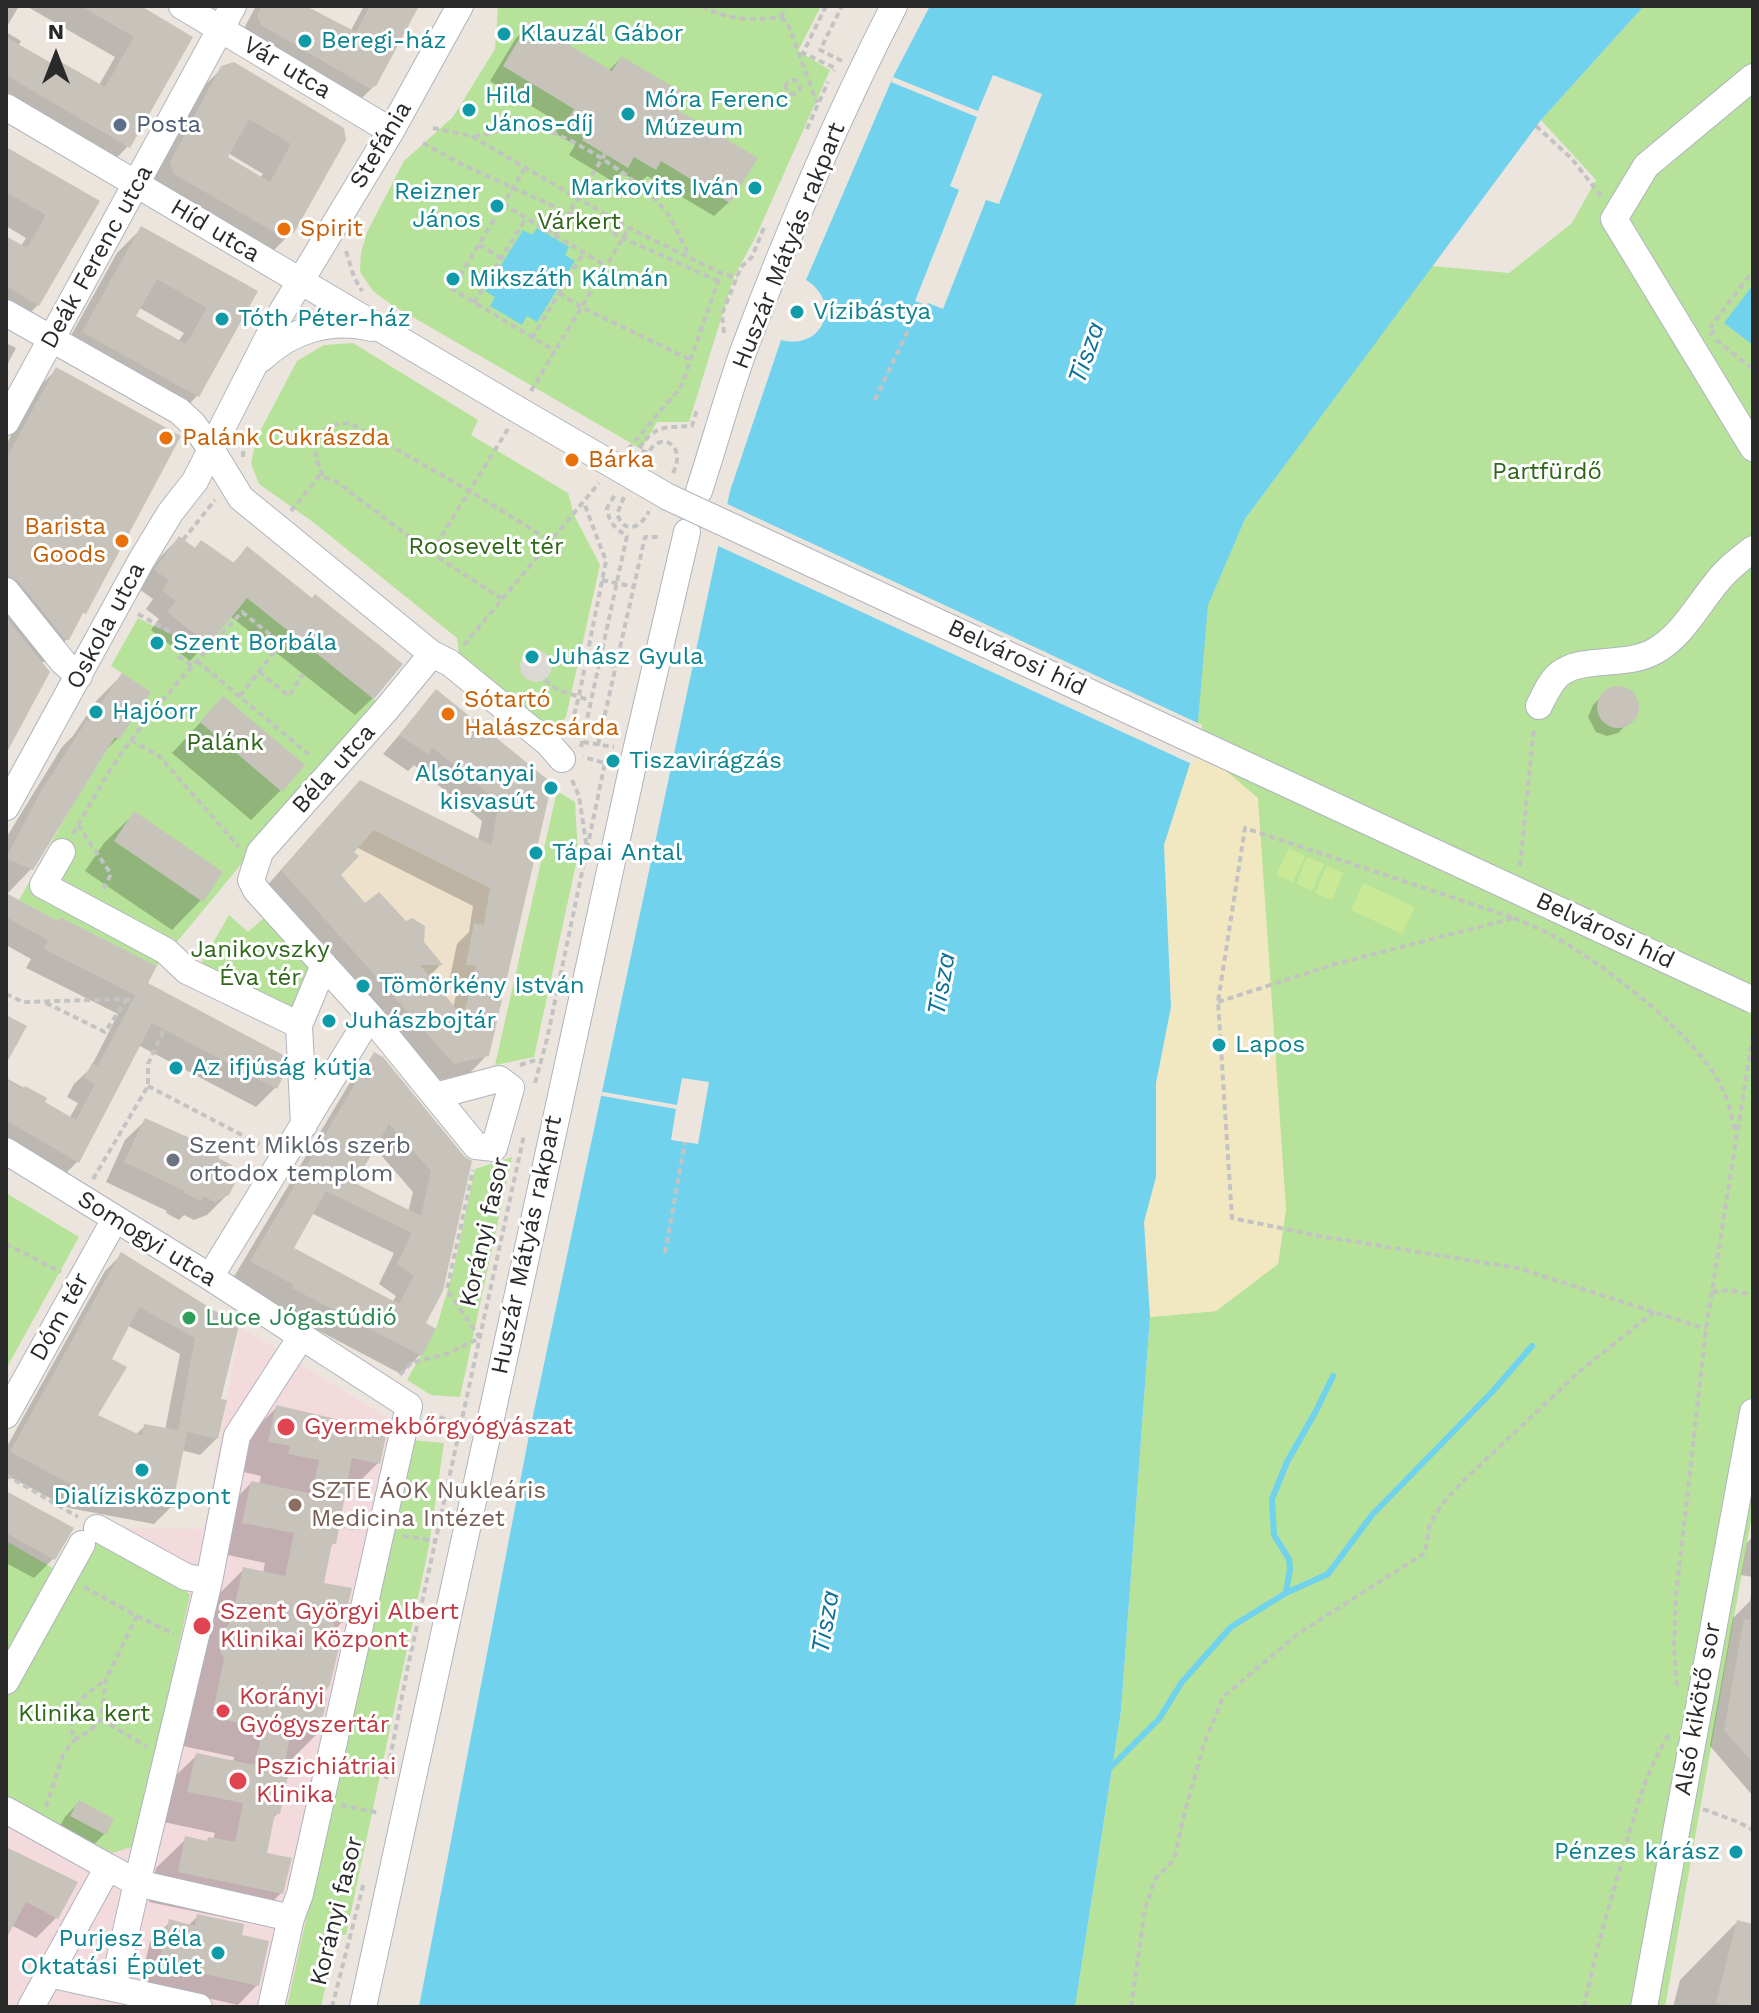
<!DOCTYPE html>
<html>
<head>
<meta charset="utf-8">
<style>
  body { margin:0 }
  #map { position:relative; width:1759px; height:2013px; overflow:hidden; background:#ece5dd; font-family:"Work Sans",sans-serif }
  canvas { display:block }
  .frame { position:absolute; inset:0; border:8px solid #2a2a2a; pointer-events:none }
  .north { position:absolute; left:16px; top:16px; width:80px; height:80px; -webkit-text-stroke:6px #fff; paint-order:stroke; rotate:0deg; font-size:22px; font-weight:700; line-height:32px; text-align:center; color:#2a2a2a }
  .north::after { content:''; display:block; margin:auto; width:28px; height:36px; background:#2a2a2a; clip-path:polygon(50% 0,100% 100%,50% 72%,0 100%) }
</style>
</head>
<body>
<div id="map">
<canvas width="1759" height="2013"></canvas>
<div class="frame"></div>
<div class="north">N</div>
</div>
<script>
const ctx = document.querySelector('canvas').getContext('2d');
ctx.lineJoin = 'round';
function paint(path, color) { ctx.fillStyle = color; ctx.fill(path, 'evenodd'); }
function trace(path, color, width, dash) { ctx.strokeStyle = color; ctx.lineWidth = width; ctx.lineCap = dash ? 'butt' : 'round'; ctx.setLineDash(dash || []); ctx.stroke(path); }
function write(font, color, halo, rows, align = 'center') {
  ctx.font = font + ' "Work Sans",sans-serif'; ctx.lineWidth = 6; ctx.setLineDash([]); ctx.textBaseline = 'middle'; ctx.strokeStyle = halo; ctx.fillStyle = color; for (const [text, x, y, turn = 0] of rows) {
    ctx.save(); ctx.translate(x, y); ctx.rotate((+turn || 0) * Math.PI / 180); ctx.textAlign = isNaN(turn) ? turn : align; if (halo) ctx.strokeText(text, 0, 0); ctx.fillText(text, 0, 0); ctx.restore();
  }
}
paint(new Path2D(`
  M360,780L490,844L494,827L540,836L489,1056L454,1064L281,870Z`), '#ede1cc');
paint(new Path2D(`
  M240,1327L412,1433L287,2007H6V1676L91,1528L204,1529Z`), '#f3dadc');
paint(new Path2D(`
  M498,6H821L798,51L830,70L757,234L734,277L689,422H657L641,449L392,305L373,291L360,272L361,253L367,232L404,161L453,117L495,49Z
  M1644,6H1753V1510L1665,2007H1075L1121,1711L1150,1317L1216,1311L1278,1264L1286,1208L1196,745L1207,605L1245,519L1432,266L1509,273L1572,223L1596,180L1541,120Z
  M353,343L478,420L471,435L568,493L574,515L600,565L566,717L552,734L460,660L457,638L313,522L259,484L251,463L257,437L297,361L324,345Z
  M244,587L253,602L376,701L157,966L60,917L58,921L19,900L69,811L115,737L119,739L150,692L111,666L138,618L204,651L245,600Z
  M557,791L575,802L578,855L534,1057L495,1065Z
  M229,915L248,932L264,918L308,967L312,979L293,1009L198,969Z
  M512,1157L460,1397L431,1395L407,1380L436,1329L453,1272L475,1169Z
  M6,1193L79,1237L6,1369Z
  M410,1440L444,1443L429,1546L346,1935L337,1934L321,2007H287Z
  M91,1539L190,1594L135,1846L112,1853L6,1795V1697Z
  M6,1541L58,1571L12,1654L6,1650Z`), '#b6e29a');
paint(new Path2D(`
  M1196,745L1258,798L1286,1208L1278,1264L1216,1311L1150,1317L1144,1222L1156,1177V1083L1171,1007L1164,845Z`), '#f1e7c0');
paint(new Path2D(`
  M1289,848L1305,856L1293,882L1276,875Z
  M1307,857L1324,864L1312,891L1296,884Z
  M1327,866L1343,873L1332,900L1315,893Z
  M1363,883L1415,907L1402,934L1351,910Z`), '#cae996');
paint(new Path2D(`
  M520 666a16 16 0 1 1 32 0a16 16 0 1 1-32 0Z`), '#dcd8d3');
paint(new Path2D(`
  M930,6H1644L1541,120L1245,519L1208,605L1196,745L1164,845L1171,1007L1156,1083V1177L1144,1222L1150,1317L1121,1711L1075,2007H419L531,1425L730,491L781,340C823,351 843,303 806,280L893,77Z
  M537,228L569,247L565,255L575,261L537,322L527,316L522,325L490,306L495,297L485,291L523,230L532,235Z
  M1753,285V345L1724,323Z`), '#71d2ed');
paint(new Path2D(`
  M993,75L1042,94L999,204L986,200L943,309L928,303L926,305L915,301L959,190L950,186L977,117L891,82L893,77L978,111Z
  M723,502L1202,725L1200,746L1194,765L714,544Z
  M682,1078L709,1082L698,1144L671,1140L676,1109L597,1095L598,1091L677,1105Z`), '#ece5dd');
paint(new Path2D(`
  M6,6H19L6,28Z
  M26,6H139L128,146L108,167L6,107V32L21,41L18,46L52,66L99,85L115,57Z
  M256,6H311L309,10L350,32L364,6H417L375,85L358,102L242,32Z
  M530,24L608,71L621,58L729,202L714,216L647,176L640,183L621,172L612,181L569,155L575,145L555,133L561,124L490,81L516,38Z
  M222,68L342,129L292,232L262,262L141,193L192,98ZM228,153L263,174L260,178L225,158Z
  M6,150L97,202L38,305L16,327L6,321V238L21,246L26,238L6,226Z
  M142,228L256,292L197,396L172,421L59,357L117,253ZM138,307L184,333L178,342L133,317Z
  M6,343L16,348L6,367Z
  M57,369L67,639L45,662H40L6,749V445L35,391Z
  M179,538L195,550L232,564L247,549L373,698L355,715L230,616L190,661L151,630L159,619L146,609L153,599L138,588L161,556Z
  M122,675L117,739L104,752L31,869L7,894L56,923L145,984L283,1073L275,1088L256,1107L138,1045L78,1161L59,1180L6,1148V1078L44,1099L42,1103L69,1119L78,1103L67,1097L74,1084L90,1069L118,1014L26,968L31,959L6,945V838L62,747L73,736L97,700Z
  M1620,688L1632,694L1637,706L1633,718L1618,733L1607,736L1596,732L1588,717L1593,705L1603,695L1614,689Z
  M436,692L550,783L487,1055L469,1074L435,1081L264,889L342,801L478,840L482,821L414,765L408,771L383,754ZM356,847L473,906L469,932L457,944L449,982H459L453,1008L428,978L440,965L422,943L364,905L338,875Z
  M223,698L281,790L251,820L172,753Z
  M134,814L201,900L172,930L85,871L104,843Z
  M375,1055L462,1158L423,1324L420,1355L401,1374L274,1307L232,1280L355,1074ZM374,1147L413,1192L408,1212L352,1184ZM311,1213L394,1253L379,1284L396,1296L392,1303L291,1249Z
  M145,1121L215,1159L228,1194L207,1215L194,1220L184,1215L179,1220L166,1213L167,1211L106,1182L125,1140Z
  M121,1255L237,1326L219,1401L217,1438L200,1455L181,1450L171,1507L154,1524L69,1508L6,1475V1448L105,1271ZM127,1325L180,1354L165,1430L145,1426L135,1435L96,1416L109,1360Z
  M277,1407L378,1463L348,1493L343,1492L334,1543L329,1548L322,1584L342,1622L334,1631L317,1698L318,1733L288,1763L283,1762L278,1813L272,1819L264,1855L281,1893L251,1923L149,1902L156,1868L186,1839L205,1843L208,1839L213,1840L215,1833L159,1821L166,1785L196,1756L233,1763L234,1757L183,1746L214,1599L244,1569L263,1573L265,1563L214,1552L222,1513L251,1483L259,1485L261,1476L239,1471L247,1437Z
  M6,1493L53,1559L34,1578L6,1563Z
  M1753,1536V1577L1741,1575L1747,1543Z
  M1753,1582V1796L1710,1746L1733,1618L1750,1601Z
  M79,1802L112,1820L104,1834L90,1849L57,1831L65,1817Z
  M6,1850L56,1918L36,1938L11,1925L6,1935Z
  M198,1916L239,1936L257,1985L238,2005L140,1983L150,1942L170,1922L188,1926Z
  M1737,1922L1753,1926V2007H1673L1680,1980Z`), '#0003');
trace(new Path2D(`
  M1286,1592L1290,1569L1289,1559L1274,1535L1272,1499L1287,1462L1316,1411L1333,1376
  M1107,1771L1159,1719L1182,1682L1231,1627L1286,1593L1328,1574L1372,1515L1493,1391L1532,1346`), '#71d2ed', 6);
paint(new Path2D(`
  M81,6H141L193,37L130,148L6,75V37L53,64L56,59L105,87L134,37Z
  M262,6H306L356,32L370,6H419L376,86L369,88L261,25L257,15Z
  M530,21L612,71L621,56L685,94L676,109L758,158L730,203L661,161L656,170L634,157L628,168L582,140L588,130L569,118L574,109L503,66Z
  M234,62L344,128L346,140L294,233L281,236L174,174L170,162L221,66ZM249,119L291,144L270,182L228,157Z
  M6,147L100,201L39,306L6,286V236L27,248L46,215L6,192Z
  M141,226L258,291L199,397L82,332ZM157,279L207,308L186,344L136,316Z
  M56,367L181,436L86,614L83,613L69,640H66L18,581L6,575V459Z
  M179,536L195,548L201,540L234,563L247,546L312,598L315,594L403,664L374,699L247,598L209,645L167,612L176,601L162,590L169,580L154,570Z
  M6,617L50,672L6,754Z
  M122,673L151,692L119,740L115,737L33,870L6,858L40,793L87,720L89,721Z
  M1597 707a21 21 0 1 1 42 0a21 21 0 1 1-42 0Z
  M436,689L552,783L489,1056L454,1064L281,870L360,780L491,845L499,802L433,748L428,754L399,735ZM374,830L490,888L484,925L474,923L466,965H476L463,1017L420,965H443L424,942L425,926L412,918L406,921L379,892L365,903L341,875L359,856L354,852Z
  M223,696L305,765L282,792L200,722Z
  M134,811L223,872L203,902L114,841Z
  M6,893L58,921L60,917L157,966L148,983L285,1056V1073L277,1089L152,1023L79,1163L6,1120V1079L23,1089L25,1086L47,1098L45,1102L76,1120L95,1084L84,1078L92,1063L98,1066L135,995L44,949L48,940L6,917Z
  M6,1015L27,1026L6,1064Z
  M374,1052L383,1057L464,1156L472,1161L443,1291L426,1323L436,1329L422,1356L292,1288L294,1285L250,1261ZM389,1124L431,1171L421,1216L355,1183ZM326,1191L412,1233L397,1264L414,1276L399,1304L294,1248Z
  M145,1118L221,1152L218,1158L232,1165L236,1181L229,1195L215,1202L203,1196L201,1201L184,1193L185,1191L124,1162Z
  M121,1252L239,1326L221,1399L227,1400L218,1439L187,1432L172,1508L86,1492L10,1452ZM139,1307L195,1338L178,1430L144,1424L142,1436L98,1415L127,1367L112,1359Z
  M276,1405L387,1431L380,1464L352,1458L336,1544H332L324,1583L352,1588L344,1623L333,1621L340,1643L330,1685L321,1697L327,1698L319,1734L292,1729L283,1770L289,1771L280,1814L275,1813L267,1853L292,1858L283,1894L178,1872L185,1836L207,1841L208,1837L235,1842L243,1803L187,1792L196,1753L255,1765L263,1728L212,1717L224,1658L220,1652V1637L232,1619L243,1567L285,1576L294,1533L242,1523L251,1481L312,1494L319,1460L288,1454L290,1446L268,1442Z
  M6,1491L74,1528L55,1560L6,1533Z
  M1744,1619L1753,1620V1763L1724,1730Z
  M79,1800L114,1819L106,1835L70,1816Z
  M6,1847L78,1882L58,1919L26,1902L6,1939Z
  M197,1914L244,1924L242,1935L269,1941L259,1986L159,1964L169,1919L195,1926Z
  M1737,1920L1753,1924V2007H1734L1716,2003Z`), '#c7c3bb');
const minor = new Path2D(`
  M182,6L391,131
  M1753,77L1646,166L1614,219L1753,448
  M6,107L515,408
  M6,313L179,411L193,424L211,449L241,498L432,654L450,663L548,743L562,759
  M261,359C291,330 331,318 372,328
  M6,422L233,6
  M699,491C714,445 727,398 743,352C787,235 837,117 894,6
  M6,591L63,662L79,676
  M432,654L385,711L260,852L251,880L256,890L370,1016L476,1146L494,1148L511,1088L499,1079L435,1096
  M1539,706C1545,694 1552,677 1564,671C1587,657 1627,667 1655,651C1682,636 1697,606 1717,582C1727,569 1740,559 1753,549
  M6,807L141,561L170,513L195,481L277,320L391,131L460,6
  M62,852L43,885L166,951L187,971L299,1025
  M304,1125L299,1025L324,965
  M6,1151L210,1277L409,1406L300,1894L291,1918L271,2007
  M210,1277L370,1016
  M6,1415L115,1219
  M97,1528L186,1577L209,1581
  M6,1681L82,1544
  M6,1810L108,1867
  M49,1974L199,2007
  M113,1988L137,1883L291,1918
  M31,2007L108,1867L137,1883L209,1581L237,1436L301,1337
  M363,2007L636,751L687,532
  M1644,2007L1753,1412`);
trace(minor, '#b0b4be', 28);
trace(new Path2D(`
  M702,6C727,20 753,21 781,17
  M826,6L803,53L835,68L834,71
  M781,17L788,24L817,103
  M781,17L786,6
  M842,61L820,50L842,6
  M786 87a7 7 0 1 1 14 0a7 7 0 1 1-14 0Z
  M1536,126L1572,159L1601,196
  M433,128L471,136L629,228L721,273L737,278
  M807,129L828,82
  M474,136C492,135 509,125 528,126C564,129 646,183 667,213C676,226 681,243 690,256
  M423,143L463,165L718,281
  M525,168L452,289L555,351
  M503,204L606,266
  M555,235L605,154
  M479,245L501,258
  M346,251L354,277L362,291
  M559,293L581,307L691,360
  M474,303L526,218
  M724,333L722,314L741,267L752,257L765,225
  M1710,335L1715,329L1711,326L1753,271
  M532,338L584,252
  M1716,340L1753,369
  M531,391L629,228
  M875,400L921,303
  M628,449L681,387L721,273
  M243,457L244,438
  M673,473C687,445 661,430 648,453L639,449C655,424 664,428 692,426L697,409
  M323,476C309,446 313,424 350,423L470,491L549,540
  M624,497L617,514C625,535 641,528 649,511
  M291,511L319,476L337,482L431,553L501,598
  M183,540L215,500
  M431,553L508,429
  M602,580L634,587
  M138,614L193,644L197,639
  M177,636L179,657L193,666
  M464,645L599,483
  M197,661L312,757
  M598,663L615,666
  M259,672L289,696L303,674
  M545,680L556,689L589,700
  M240,696L281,643
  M569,734L579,696L606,561L584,503
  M131,740L159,756L239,847
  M583,742L614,747
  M598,745L645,537H662
  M581,747L627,536C614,528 609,522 607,508L616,493
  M572,780L579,796L587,849
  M78,825L111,874L103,890
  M73,834C92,801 109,769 132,739C165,694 204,653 242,612L287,648
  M1520,866L1534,727
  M1514,918C1527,924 1541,929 1553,936C1605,965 1700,1037 1724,1092C1729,1104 1732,1120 1736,1133
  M6,994L23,1002L127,999L137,1004
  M1218,1002L1335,964L1514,918L1245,828L1218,1002L1232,1218L1319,1236L1518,1268L1706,1329
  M46,1003L105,1032L127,999
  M520,1065L539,1059
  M535,1083L547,1039L605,763L583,757
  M148,1086L263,1146
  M93,1179L148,1086V1064L164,1030
  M6,1244L61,1272
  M665,1253L685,1142
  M1712,1292L1728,1290L1753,1295
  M400,1375L411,1363L446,1354L480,1338L447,1290L473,1170
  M430,1414L460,1424L464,1434
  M6,1475L78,1517
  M339,1525L359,1529
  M403,1536L436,1541
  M84,1587L137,1616L106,1679L101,1719L90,1731L74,1740C65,1708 82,1697 106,1679
  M137,1616L174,1634
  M1677,1686L1674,1648L1676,1596L1706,1329L1753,1034
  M101,1719L147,1747
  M386,1779L407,1671L524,1135
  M284,1792L297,1795
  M341,1805L380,1813
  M46,1807L63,1755L74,1740
  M1703,1809L1738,1822L1753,1830
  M332,2007L364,1882
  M1131,2007L1145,1909L1155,1879L1174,1860L1184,1815L1204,1744L1223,1697L1299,1633L1425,1553L1430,1524L1442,1504L1462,1482L1580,1371L1654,1312
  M1584,2007C1594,1959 1607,1912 1621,1865C1633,1819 1644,1773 1670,1733`), '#c3c3c3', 4, [6, 4]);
trace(minor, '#fff', 26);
const minorBridge = new Path2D(`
  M515,408L668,497L1753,1000`);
trace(minorBridge, '#b0b4be', 28, []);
trace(minorBridge, '#fff', 26);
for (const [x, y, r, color] of [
  [504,34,8,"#0f9aa8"],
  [305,41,8,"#0f9aa8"],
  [469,110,8,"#0f9aa8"],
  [628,114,8,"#0f9aa8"],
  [120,125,8,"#5c6f8a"],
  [755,188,8,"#0f9aa8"],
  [497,206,8,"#0f9aa8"],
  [284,229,8,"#e8710a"],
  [453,279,8,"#0f9aa8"],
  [797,312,8,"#0f9aa8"],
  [222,319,8,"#0f9aa8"],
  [166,438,8,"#e8710a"],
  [572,460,8,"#e8710a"],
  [122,541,8,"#e8710a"],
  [157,643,8,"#0f9aa8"],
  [532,657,8,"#0f9aa8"],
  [96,712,8,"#0f9aa8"],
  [448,714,8,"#e8710a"],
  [613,761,8,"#0f9aa8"],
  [551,788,8,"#0f9aa8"],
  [536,853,8,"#0f9aa8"],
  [363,986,8,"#0f9aa8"],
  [329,1021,8,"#0f9aa8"],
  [1219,1045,8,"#0f9aa8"],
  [176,1068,8,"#0f9aa8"],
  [173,1160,8,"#6b7280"],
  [189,1318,8,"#2e9e5b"],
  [286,1427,10,"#e0444e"],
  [142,1470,8,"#0f9aa8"],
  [295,1505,8,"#8d6e63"],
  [202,1626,10,"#e0444e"],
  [223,1711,8,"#e0444e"],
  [238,1781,10,"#e0444e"],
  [1736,1852,8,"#0f9aa8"],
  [218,1953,8,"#0f9aa8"]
]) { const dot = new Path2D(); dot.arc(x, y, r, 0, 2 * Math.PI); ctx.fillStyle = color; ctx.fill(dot); trace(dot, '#fff', 3); }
write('24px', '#0d838f', '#fff', [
  ["Klauzál Gábor",520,34],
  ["Beregi-ház",321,41],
  ["Hild",485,96],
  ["János-díj",485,124],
  ["Móra Ferenc",644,100],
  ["Múzeum",644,128],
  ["Markovits Iván",739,188,"right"],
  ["Reizner",481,192,"right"],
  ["János",481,220,"right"],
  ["Mikszáth Kálmán",469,279],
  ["Vízibástya",813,312],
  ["Tóth Péter-ház",238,319],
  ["Szent Borbála",173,643],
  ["Juhász Gyula",548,657],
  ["Hajóorr",112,712],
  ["Tiszavirágzás",629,761],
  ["Alsótanyai",535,774,"right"],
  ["kisvasút",535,802,"right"],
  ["Tápai Antal",552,853],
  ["Tömörkény István",379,986],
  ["Juhászbojtár",345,1021],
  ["Lapos",1235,1045],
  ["Az ifjúság kútja",192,1068],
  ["Dialízisközpont",142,1497,"center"],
  ["Pénzes kárász",1720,1852,"right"],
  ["Purjesz Béla",202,1939,"right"],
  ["Oktatási Épület",202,1967,"right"]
], 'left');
write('24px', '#2a2a2a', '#fff', [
  ["Vár utca",287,68,31],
  ["Stefánia",381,145,-59],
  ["Híd utca",215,231,31],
  ["Huszár Mátyás rakpart",789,246,-68],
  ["Deák Ferenc utca",97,257,-61],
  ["Oskola utca",106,626,-62],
  ["Belvárosi híd",1017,658,25],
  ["Béla utca",334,769,-48],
  ["Belvárosi híd",1605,931,25],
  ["Korányi fasor",485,1232,-77],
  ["Somogyi utca",147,1239,32],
  ["Huszár Mátyás rakpart",527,1245,-78],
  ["Dóm tér",60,1317,-61],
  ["Alsó kikötő sor",1698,1709,-80],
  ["Korányi fasor",337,1911,-76]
]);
write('24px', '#4e5e75', '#fff', [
  ["Posta",136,125]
], 'left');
write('24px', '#2f671b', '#fff', [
  ["Várkert",579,222],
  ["Partfürdő",1547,472],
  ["Roosevelt tér",486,547],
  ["Palánk",225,743],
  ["Janikovszky",260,950],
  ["Éva tér",260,978],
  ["Klinika kert",84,1714]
]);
write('24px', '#c56008', '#fff', [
  ["Spirit",300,229],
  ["Palánk Cukrászda",182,438],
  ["Bárka",588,460],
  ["Barista",106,527,"right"],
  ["Goods",106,555,"right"],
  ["Sótartó",464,700],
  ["Halászcsárda",464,728]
], 'left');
write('24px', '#5b616d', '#fff', [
  ["Szent Miklós szerb",189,1146],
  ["ortodox templom",189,1174]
], 'left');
write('24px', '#27864d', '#fff', [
  ["Luce Jógastúdió",205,1318]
], 'left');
write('24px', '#be3a42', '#fff', [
  ["Gyermekbőrgyógyászat",304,1427],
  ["Szent Györgyi Albert",220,1612],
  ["Klinikai Központ",220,1640],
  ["Korányi",239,1697],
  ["Gyógyszertár",239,1725],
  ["Pszichiátriai",256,1767],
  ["Klinika",256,1795]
], 'left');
write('24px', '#785e54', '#fff', [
  ["SZTE ÁOK Nukleáris",311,1491],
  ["Medicina Intézet",311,1519]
], 'left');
write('italic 26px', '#0f7199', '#fff', [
  ["Tisza",1087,353,-71],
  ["Tisza",942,984,-80],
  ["Tisza",826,1622,-80]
]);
</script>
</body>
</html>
